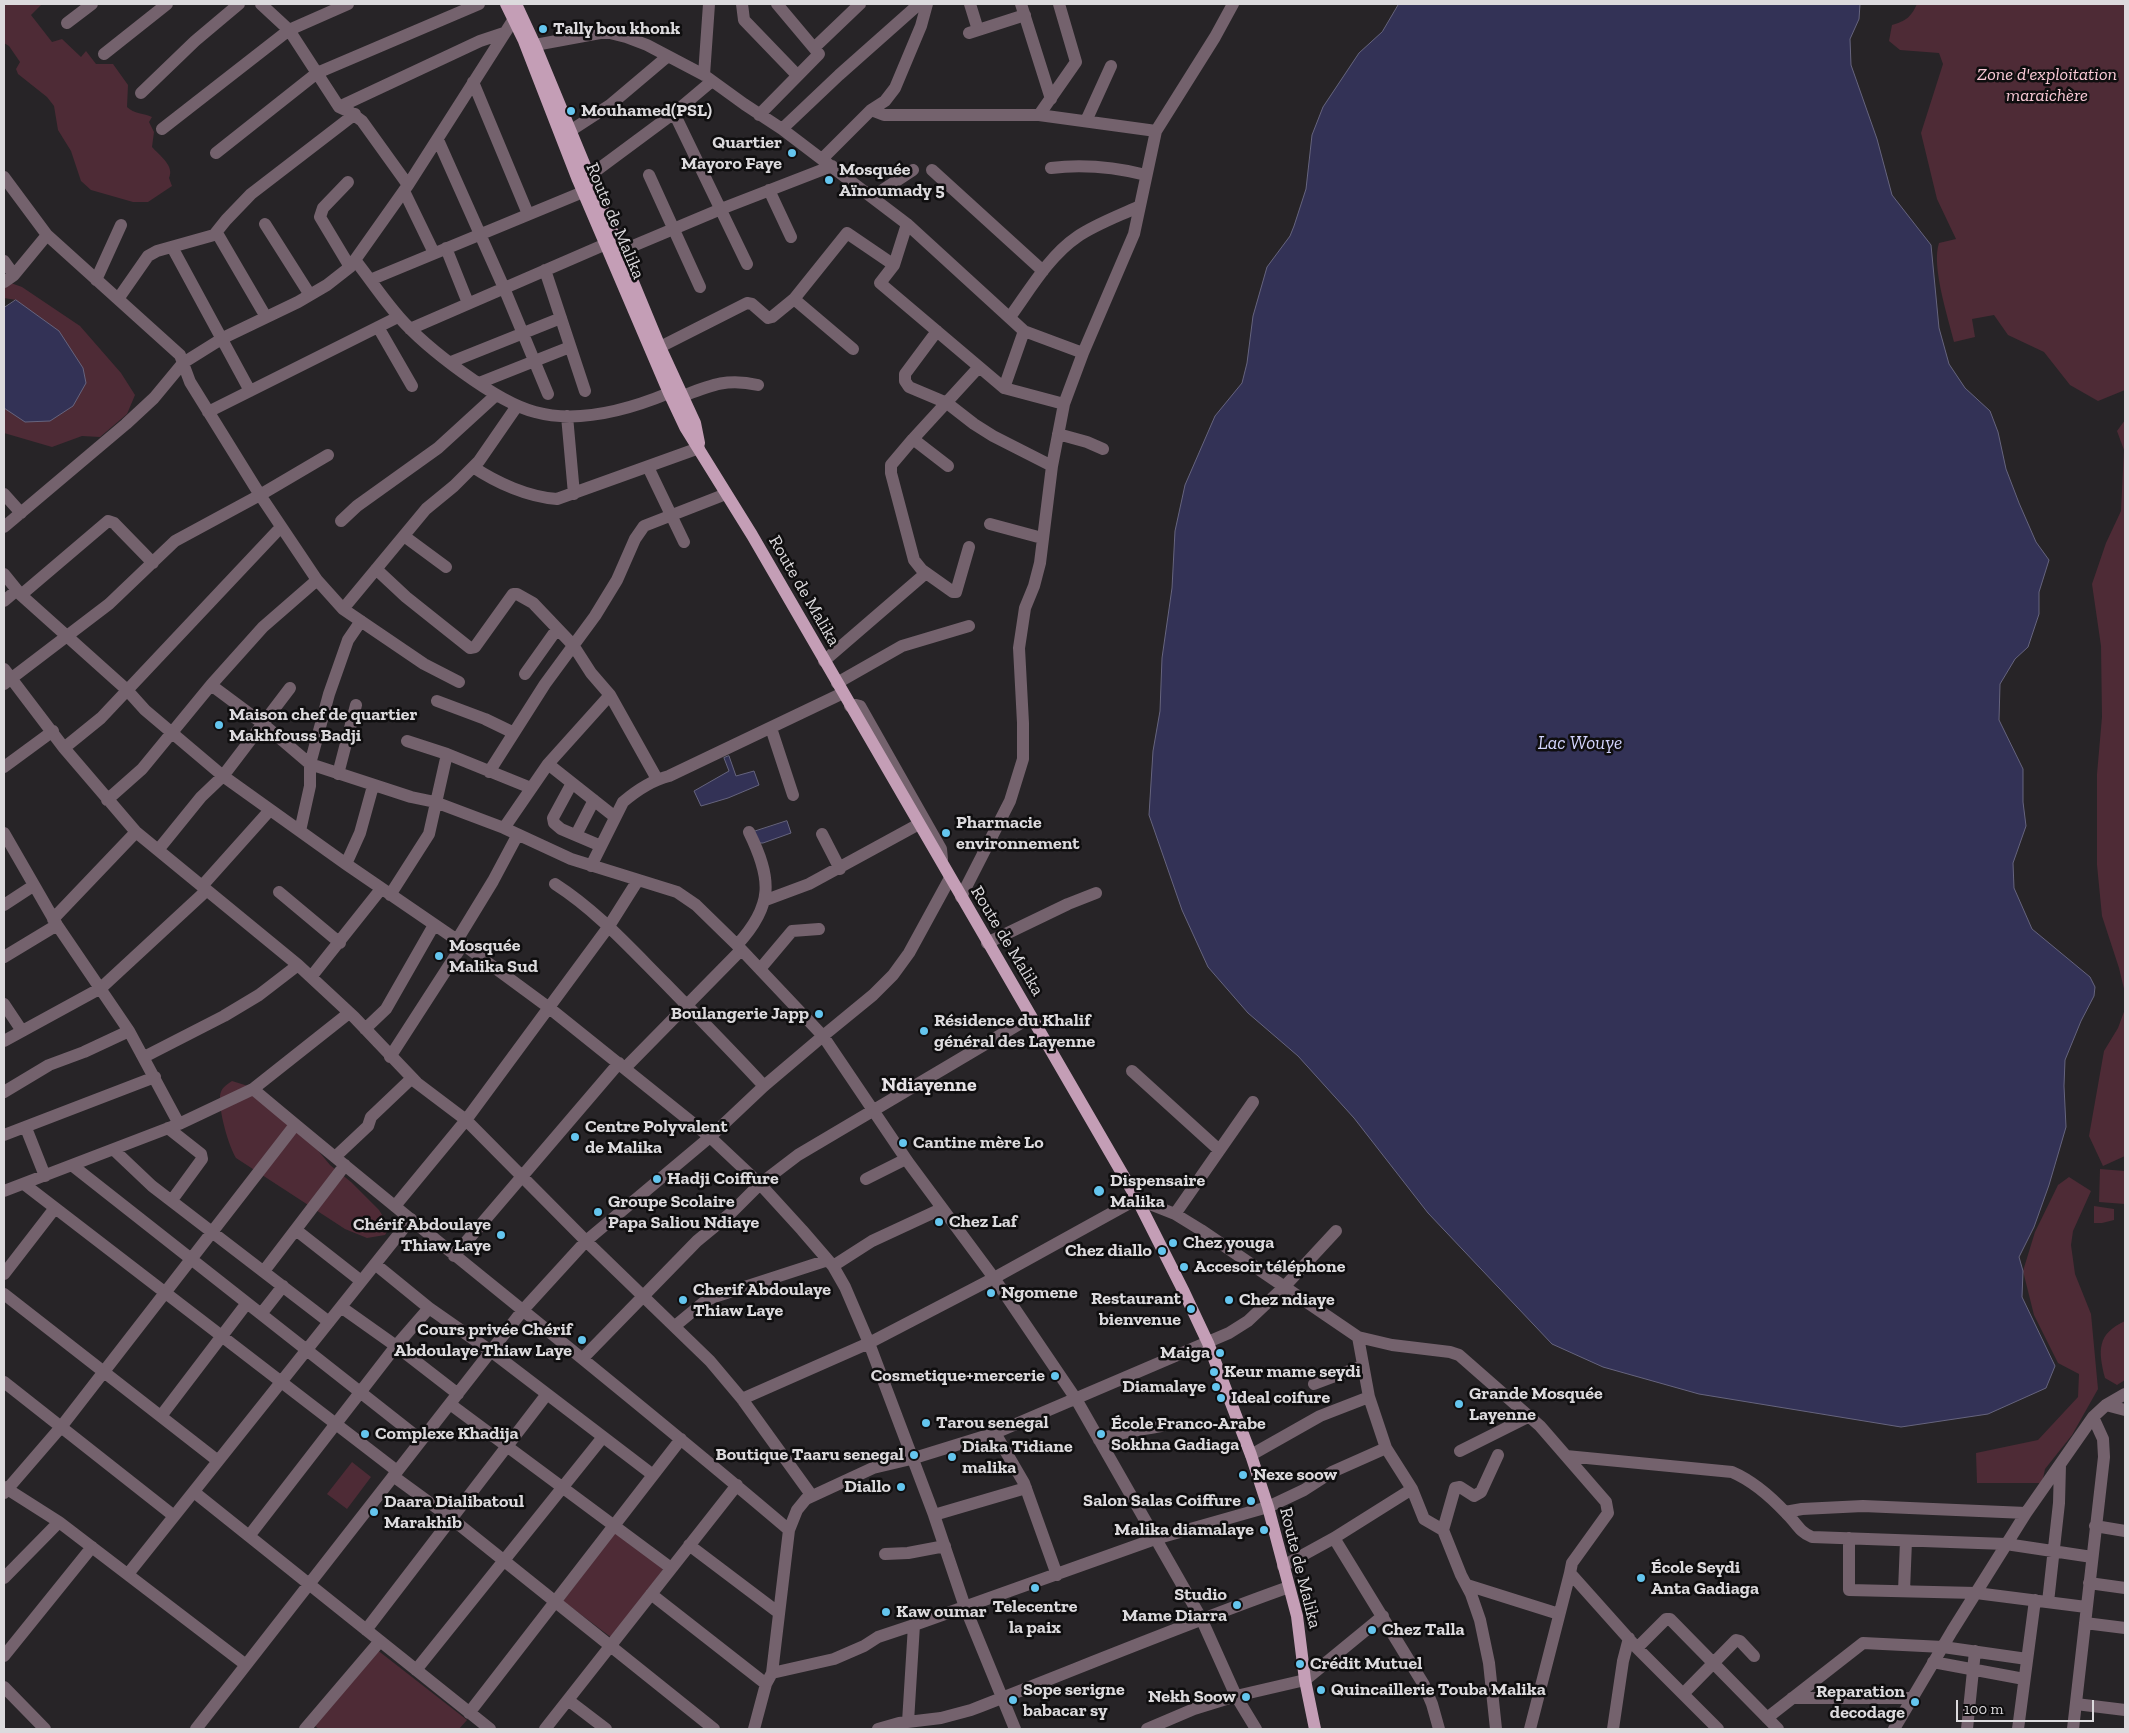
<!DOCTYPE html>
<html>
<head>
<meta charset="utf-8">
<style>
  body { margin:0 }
  #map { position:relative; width:2129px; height:1733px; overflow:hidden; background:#272427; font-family:"Zilla Slab",serif }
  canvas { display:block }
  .frame { position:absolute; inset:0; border:5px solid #dcdadd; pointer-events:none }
  .scale { position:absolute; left:1956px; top:1700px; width:138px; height:22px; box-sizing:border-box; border:2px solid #dcdadd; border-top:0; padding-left:6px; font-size:15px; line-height:18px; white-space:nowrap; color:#dcdadd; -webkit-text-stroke:4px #0f0e0f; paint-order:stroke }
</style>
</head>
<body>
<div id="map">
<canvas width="2129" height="1733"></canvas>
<div class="frame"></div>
<div class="scale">100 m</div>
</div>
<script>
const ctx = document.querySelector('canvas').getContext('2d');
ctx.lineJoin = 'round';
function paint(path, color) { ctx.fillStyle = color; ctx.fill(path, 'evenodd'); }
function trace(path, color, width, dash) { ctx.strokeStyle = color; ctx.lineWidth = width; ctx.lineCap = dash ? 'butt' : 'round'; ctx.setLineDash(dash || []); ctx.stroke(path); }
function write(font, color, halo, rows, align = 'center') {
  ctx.font = font + ' "Zilla Slab",serif'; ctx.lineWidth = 5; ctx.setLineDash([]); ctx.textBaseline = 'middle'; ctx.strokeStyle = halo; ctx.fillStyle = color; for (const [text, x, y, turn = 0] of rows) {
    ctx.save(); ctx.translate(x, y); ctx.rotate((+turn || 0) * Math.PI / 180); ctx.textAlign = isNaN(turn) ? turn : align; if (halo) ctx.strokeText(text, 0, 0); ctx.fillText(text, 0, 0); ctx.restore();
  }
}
paint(new Path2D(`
  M4,4H42L31,15L52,42L62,39L81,57L86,51L96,64H113L128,85L127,107C134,114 144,113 152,117L149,122L154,132L152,147C159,155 175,166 169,178L172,186L148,202H133L91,190L81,181L71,151L58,130L54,106L47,97L18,74L16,69L20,62L9,46L4,43Z
  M1917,4H2125V390L2098,401L2070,385L2044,352L2008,335L1994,315L1972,319L1975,337L1954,342C1948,317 1931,266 1939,243L1956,239L1937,199L1921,133L1943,64L1939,53L1900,50L1889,41L1892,25C1906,21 1911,17 1917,4Z
  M4,278L8,282L22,287L80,326L121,373L135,395L127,414L100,437L82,436L52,447L4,433V408L8,410L16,300L4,298Z
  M2125,420V993L2119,968L2102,916L2097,865V774L2102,717L2101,646L2092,584L2106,543L2121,511L2124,450L2117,431Z
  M2125,1009V1156L2103,1166L2089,1136L2104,1051L2118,1028Z
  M232,1081L248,1086L306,1136L330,1165L351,1182L379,1210L390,1227L385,1235L367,1238L345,1229L236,1158C228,1144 219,1112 220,1096C221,1088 226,1085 232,1081Z
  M2100,1169L2125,1171V1204L2099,1202Z
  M2069,1177L2091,1191L2073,1231L2071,1245L2075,1274L2091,1314L2098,1389L2072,1435L2045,1469L2042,1483H1977L1976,1453L2038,1440L2078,1397L2079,1374L2058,1363L2034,1315L2023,1271L2035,1232L2058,1185Z
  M2094,1206L2114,1209V1220L2102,1223H2094Z
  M2125,1321V1380L2117,1385L2105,1378C2098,1350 2097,1334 2125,1321Z
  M352,1462L371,1477L347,1509L327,1494Z
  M615,1531L664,1568L612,1638L563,1601Z
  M376,1649L467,1720L459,1729H319L311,1723Z`), '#4e2b36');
const water = new Path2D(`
  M1399,4H1860L1859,19L1850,39L1851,65L1877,139L1892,195L1931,245L1939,328L1949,364L1965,388L1990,411L1998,432L2006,469L2019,503L2036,542L2049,560L2039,592V614L2028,647L2015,659L2000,684L1999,720L2023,769V802L2026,826L2013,863L2014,888L2032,929L2090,977L2095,987L2094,996L2081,1021L2065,1060L2064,1086L2066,1127L2049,1185L2034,1227L2019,1257L2023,1271L2022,1297L2055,1366L2046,1388L1988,1414L1901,1427L1699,1394L1603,1367L1552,1344L1428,1213L1354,1118L1298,1056L1248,1013L1208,967L1182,910L1149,815L1153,751L1160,711L1162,658L1172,588L1175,531L1185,485L1215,416L1242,383L1247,363L1253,316L1267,267L1290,236L1294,226L1306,189L1312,135L1323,107L1359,53L1382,32Z
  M16,300L59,331L83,368L86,383L73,406L50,421L25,422L4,408V308Z
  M729,756L736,776L754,771L759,785L728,798L701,806L694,791L729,771L724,758Z
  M787,821L791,833L763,843H758L750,833Z`);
paint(water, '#333256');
trace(water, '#66647e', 1);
trace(new Path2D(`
  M261,4L289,30L339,107L350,112L362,121L408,185
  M742,4L744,20L797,75
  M970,4L978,30
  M1021,4L1051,99
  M67,23L92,4
  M969,33L1025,15
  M535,45L600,33H610L626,37L647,45L704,75L744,104L782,129L907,224L1024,331L1083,353
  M815,47L860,4
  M104,54L167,4
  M704,75L709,4
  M473,82L528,214
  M141,93L195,41L239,4
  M339,107L480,41L504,33
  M871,110L884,115H1039L1156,131
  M674,113L747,264
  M759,115L819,54L777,4
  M1039,115L1076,62L1059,4
  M1086,121L1111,66
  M162,129L289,30L348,4
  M782,129L839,75L919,4
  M570,131L610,105L668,56
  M438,140L504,288L548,394
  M216,153L317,73L479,4
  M822,159L871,110L885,101L895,88L921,26L927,4
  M1051,168C1084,164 1114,167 1146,175
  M932,170L1043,271
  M649,175L700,287
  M589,176L674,113L712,81
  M4,177L47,235L180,355L190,382L260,495L317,580L343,609L424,664L459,682
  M348,182L323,208L320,217L350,267
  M769,190L791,237
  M404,191L434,253
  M872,197L913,170
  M265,224L310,295
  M907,224L894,265L880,283L1004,388L1064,404
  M217,233L266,317
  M172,247L250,391
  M446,248L468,303
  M621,251L721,209L832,166
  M355,260C370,279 383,299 399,317C426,348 496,402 535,412C579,424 628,410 669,393
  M4,261L14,275
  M545,270L585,391
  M96,280L121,225
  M370,280L583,192
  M4,282L14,275L47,235
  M118,299L148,256L157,251L214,235L226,220L251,194L355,114
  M794,299L853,349
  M1010,317C1029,291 1049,256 1077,237C1096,224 1119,216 1140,206
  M378,327L412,386
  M410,329L606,244
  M937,331L905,374V381L909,387L947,403L974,424L993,436L1052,466
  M660,347L747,303L752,304L768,318L772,317L794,299L847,233L894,265
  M451,362L561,318
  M479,383L570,347
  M1004,388L1024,331
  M683,396C711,385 727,378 758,385
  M208,412L398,317
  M567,416L574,494
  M1058,434L1087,442L1103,449
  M913,439L979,367
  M948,466L913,439L891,465V473L914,560L922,570L953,592H956L969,547
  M473,467C497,483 528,497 557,499L699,448
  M648,467L684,542
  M4,494L21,513
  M341,521L357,506L438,448L496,395
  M990,524L1042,538
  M4,527L126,424L154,398L183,363L223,338L298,302L327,285L350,267L408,185L519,11
  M404,536L446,567
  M376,569L406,597L470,648L475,647L513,594H517L533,603L573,645L591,673L610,695L657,779
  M4,574L21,595L127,690L145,710L223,776L346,864L457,940L548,1007L710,1137L760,1184L802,1230L833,1266L845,1287L869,1343L934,1515L965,1607L1015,1729
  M21,595L108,521L114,523L153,563
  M4,601L17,590
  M343,609L426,509L454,486L479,461L517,406
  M824,661L926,573
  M4,669L64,748L136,832L298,965L354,1017L417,1083L466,1120L586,1241L710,1361L742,1399L812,1496
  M525,674L557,629
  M837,683L902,646L969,626
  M4,684L109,604L175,541L260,495L328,455
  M211,685L262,723L310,764L411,797L435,802L504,828L571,859L677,892L696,905L737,945L823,1036L908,1162L994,1278L1076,1399L1201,1618L1236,1696L1256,1729
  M437,701L485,719L514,733
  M850,706L856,705L860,706L941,849L942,859
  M771,728L793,795
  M407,741L447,754L531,788
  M64,748L101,718L281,527
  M548,764L615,817
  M4,767L53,731
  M489,772L545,684L595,616L617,580L635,539L644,526L726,494
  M338,774L356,705
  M572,783L553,818L554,823L561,829L601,846
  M107,800L142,769L211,685L263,627L317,580
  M504,828L548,764L610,695
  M300,831L310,786V764L329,694L348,640L361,621
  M4,833L57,925L129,1031L179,1124
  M822,834L840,869
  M576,835L594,800
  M158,850L201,797L223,776L290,688
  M346,864L360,833L373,786
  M591,866L623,802C636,791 653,780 669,776L843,693
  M555,884C597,911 630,948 666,984C699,1018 732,1051 764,1086
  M202,886L270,810
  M279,892L340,943
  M390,895L429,834L447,754
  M961,897L1010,801L1023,759V723L1019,648L1025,608L1034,586L1040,563L1052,466L1064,404L1083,353L1134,234L1156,131L1215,37L1233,4
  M766,900L809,884L919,824
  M4,905L33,886
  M53,919L136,832
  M457,940L493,881L517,836
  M987,943L1068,904L1096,893
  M737,945C774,905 772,879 749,832
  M4,957L57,925
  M760,969L792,931L819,929
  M311,977L381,889
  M4,1004L22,1031
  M365,1029L386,1009L434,925
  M4,1041L101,988L207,890
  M144,1057L224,1016L259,995L298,965
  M390,1057L463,944
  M625,1068L741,950
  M1132,1071L1218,1149
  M253,1089C430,1238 613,1380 789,1530
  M4,1092L49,1065L84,1052L129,1031
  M26,1128L45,1176
  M168,1128L201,1154L202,1159L172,1200
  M4,1135L155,1077
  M114,1150L152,1186L329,1322
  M335,1157L368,1126L371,1117L412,1078
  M73,1166L421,1440
  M866,1179L906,1159
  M24,1184L397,1471
  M4,1191L179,1124L253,1089L349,1013
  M395,1206L466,1120L609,926L638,880
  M1175,1214L1253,1102
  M296,1230L361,1281
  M454,1256L619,1063
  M375,1264L429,1308L492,1352L653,1475
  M833,1266L872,1241L941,1209
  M264,1271L345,1165
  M4,1274L55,1208
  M4,1294L218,1461
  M341,1307L396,1346L458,1394
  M261,1314L283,1286
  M675,1326L704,1302L714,1297L828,1260
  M1358,1337L1369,1397L1386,1448L1412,1489L1424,1519L1443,1530
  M583,1358L697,1241L731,1213L760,1184L798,1155L1031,1017
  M4,1382L174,1516
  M1314,1384L1362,1366
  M742,1399L869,1343L994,1278L1137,1199L1175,1214L1201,1230L1358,1337L1392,1345L1450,1352L1459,1355L1540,1426L1606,1502L1608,1513L1572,1563L1570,1573L1637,1648L1718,1729
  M450,1404L671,1568
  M2106,1405L2125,1410
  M161,1416L247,1303
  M995,1433L1024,1483L1057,1575
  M1099,1440C1118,1432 1140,1430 1161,1426
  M1460,1451L1528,1417
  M1251,1455L1320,1416L1369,1397
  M1566,1456L1732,1472C1753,1481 1771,1497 1786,1513C1796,1522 1799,1532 1812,1537L2006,1544L2092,1557
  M393,1476L452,1519L714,1729
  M4,1487L59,1522L246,1665
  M194,1492L490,1729
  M4,1493L61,1427L295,1125
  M1785,1512L1802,1509L1863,1506L2026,1513
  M934,1515L1026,1488
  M2095,1526L2125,1531
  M249,1536L396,1346L429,1308
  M1334,1538L1424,1685L1432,1704L1439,1729
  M1849,1538V1590L1976,1593L2086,1607
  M689,1545L779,1613
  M885,1554L908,1553L945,1546
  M1283,1566L1334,1538L1412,1489
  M128,1574L411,1219
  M4,1578L59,1522
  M2089,1583L2125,1588
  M1467,1585L1559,1614
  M1904,1591L1906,1541
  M651,1594L766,1684
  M2048,1602L2059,1503L2060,1465
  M2085,1623L2125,1628
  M366,1630L547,1394
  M1637,1648L1666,1619H1670L1778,1729
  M4,1656L92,1547
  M1933,1662L2024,1679
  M416,1670L603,1437
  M772,1673L834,1659L864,1646L878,1637L914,1625
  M4,1687L45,1729
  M1683,1694L1736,1640L1740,1641L1754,1656
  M1792,1698H1912
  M568,1700L606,1729
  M2076,1704L2125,1710
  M469,1713L681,1439
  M1767,1718L1863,1643L1943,1647L2027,1659
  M196,1729L523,1310L586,1241L710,1137L764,1086L823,1036L873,995L893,975L909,953L950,878
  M305,1729L380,1641
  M545,1729L737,1485
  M754,1729L766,1684L772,1673L789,1530L797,1510L806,1499L873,1468L911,1459L995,1433L1229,1333L1248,1321L1285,1286L1336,1231
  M878,1729L899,1723L941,1718L971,1710C1077,1669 1182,1625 1289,1587
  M903,1729L908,1722L914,1625L1155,1539L1268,1507L1304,1490L1332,1472L1386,1448
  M1147,1729L1194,1709L1236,1696L1305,1680L1383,1616
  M1496,1729L1489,1663L1480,1620L1471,1594L1461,1575L1443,1530L1455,1488L1460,1487L1474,1496L1481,1492L1498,1455
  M1530,1729L1570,1573
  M1613,1729L1623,1661L1629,1638
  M1894,1729L1952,1631L2026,1513L2093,1417L2106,1405L2125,1394
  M1967,1729L1975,1651
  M2018,1729L2035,1600
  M2073,1729L2104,1457L2103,1439L2093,1417`), '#74626d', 12);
trace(new Path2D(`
  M506,4L524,41L578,180L669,393L685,427L752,535L1137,1199L1184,1292L1208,1343L1251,1455L1268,1507L1297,1616L1305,1680L1315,1729
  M516,4L535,45L660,347L695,423L699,443`), '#c49eb6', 12);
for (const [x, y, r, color] of [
  [543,29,5,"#64c5ee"],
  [571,111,5,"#64c5ee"],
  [792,153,5,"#64c5ee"],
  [829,180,5,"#64c5ee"],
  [219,725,5,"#64c5ee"],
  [946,833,5,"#64c5ee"],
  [439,956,5,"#64c5ee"],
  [819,1014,5,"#64c5ee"],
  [924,1031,5,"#64c5ee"],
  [575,1137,5,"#64c5ee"],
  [903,1143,5,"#64c5ee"],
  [657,1179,5,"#64c5ee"],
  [1099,1191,6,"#64c5ee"],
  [598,1212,5,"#64c5ee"],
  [939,1222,5,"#64c5ee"],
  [501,1235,5,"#64c5ee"],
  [1173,1243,5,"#64c5ee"],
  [1162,1251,5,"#64c5ee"],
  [1184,1267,5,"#64c5ee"],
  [991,1293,5,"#64c5ee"],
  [683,1300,5,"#64c5ee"],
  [1229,1300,5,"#64c5ee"],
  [1191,1309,5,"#64c5ee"],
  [582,1340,5,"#64c5ee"],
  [1220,1353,5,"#64c5ee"],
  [1214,1372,5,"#64c5ee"],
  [1055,1376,5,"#64c5ee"],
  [1216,1387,5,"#64c5ee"],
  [1221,1398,5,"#64c5ee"],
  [1459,1404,5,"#64c5ee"],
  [926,1423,5,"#64c5ee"],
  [365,1434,5,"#64c5ee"],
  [1101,1434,5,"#64c5ee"],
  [914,1455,5,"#64c5ee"],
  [952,1457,5,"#64c5ee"],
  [1243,1475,5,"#64c5ee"],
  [901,1487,5,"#64c5ee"],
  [1251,1501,5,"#64c5ee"],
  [374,1512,5,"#64c5ee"],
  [1264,1530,5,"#64c5ee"],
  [1641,1578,5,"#64c5ee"],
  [1035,1588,5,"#64c5ee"],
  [1237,1605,5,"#64c5ee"],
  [886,1612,5,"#64c5ee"],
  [1372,1630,5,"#64c5ee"],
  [1300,1664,5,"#64c5ee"],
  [1321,1690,5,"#64c5ee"],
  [1246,1697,5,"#64c5ee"],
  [1013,1700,5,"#64c5ee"],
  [1915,1702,5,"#64c5ee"]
]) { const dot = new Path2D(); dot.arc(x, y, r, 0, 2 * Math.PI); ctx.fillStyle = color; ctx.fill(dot); trace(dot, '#0f0e0f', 2); }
write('bold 18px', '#dcdadd', '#0f0e0f', [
  ["Tally bou khonk",553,29],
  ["Mouhamed(PSL)",581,111],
  ["Quartier",782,143,"right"],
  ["Mayoro Faye",782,164,"right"],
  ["Mosquée",839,170],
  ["Aïnoumady 5",839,191],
  ["Maison chef de quartier",229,715],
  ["Makhfouss Badji",229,736],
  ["Pharmacie",956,823],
  ["environnement",956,844],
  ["Mosquée",449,946],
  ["Malika Sud",449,967],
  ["Boulangerie Japp",809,1014,"right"],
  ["Résidence du Khalif",934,1021],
  ["général des Layenne",934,1042],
  ["Centre Polyvalent",585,1127],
  ["de Malika",585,1148],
  ["Cantine mère Lo",913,1143],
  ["Hadji Coiffure",667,1179],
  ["Dispensaire",1110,1181],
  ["Malika",1110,1202],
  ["Groupe Scolaire",608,1202],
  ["Papa Saliou Ndiaye",608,1223],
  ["Chez Laf",949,1222],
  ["Chérif Abdoulaye",491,1225,"right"],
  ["Thiaw Laye",491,1246,"right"],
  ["Chez youga",1183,1243],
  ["Chez diallo",1152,1251,"right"],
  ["Accesoir téléphone",1194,1267],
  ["Cherif Abdoulaye",693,1290],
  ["Thiaw Laye",693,1311],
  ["Ngomene",1001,1293],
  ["Restaurant",1181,1299,"right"],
  ["bienvenue",1181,1320,"right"],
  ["Chez ndiaye",1239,1300],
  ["Cours privée Chérif",572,1330,"right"],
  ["Abdoulaye Thiaw Laye",572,1351,"right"],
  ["Maiga",1210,1353,"right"],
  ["Keur mame seydi",1224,1372],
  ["Cosmetique+mercerie",1045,1376,"right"],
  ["Diamalaye",1206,1387,"right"],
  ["Grande Mosquée",1469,1394],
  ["Layenne",1469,1415],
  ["Ideal coifure",1231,1398],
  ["Tarou senegal",936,1423],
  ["École Franco-Arabe",1111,1424],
  ["Sokhna Gadiaga",1111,1445],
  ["Complexe Khadija",375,1434],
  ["Diaka Tidiane",962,1447],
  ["malika",962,1468],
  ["Boutique Taaru senegal",904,1455,"right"],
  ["Nexe soow",1253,1475],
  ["Diallo",891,1487,"right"],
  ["Salon Salas Coiffure",1241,1501,"right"],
  ["Daara Dialibatoul",384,1502],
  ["Marakhib",384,1523],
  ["Malika diamalaye",1254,1530,"right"],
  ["École Seydi",1651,1568],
  ["Anta Gadiaga",1651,1589],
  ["Studio",1227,1595,"right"],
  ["Mame Diarra",1227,1616,"right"],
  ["Telecentre",1035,1607,"center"],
  ["la paix",1035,1628,"center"],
  ["Kaw oumar",896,1612],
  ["Chez Talla",1382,1630],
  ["Crédit Mutuel",1310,1664],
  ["Sope serigne",1023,1690],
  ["babacar sy",1023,1711],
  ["Quincaillerie Touba Malika",1331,1690],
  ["Reparation",1905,1692,"right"],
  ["decodage",1905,1713,"right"],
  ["Nekh Soow",1236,1697,"right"]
], 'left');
write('italic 18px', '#facad7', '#0f0e0f', [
  ["Zone d'exploitation",2047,75],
  ["maraichère",2047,96]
]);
write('18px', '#dcdadd', '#0f0e0f', [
  ["Route de Malika",615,221,67],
  ["Route de Malika",804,591,60],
  ["Route de Malika",1007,941,59],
  ["Route de Malika",1300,1568,76]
]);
write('italic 19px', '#d3d4fd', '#0f0e0f', [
  ["Lac Wouye",1580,744]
]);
write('bold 20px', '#e6e2e6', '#0f0e0f', [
  ["Ndiayenne",929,1085]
]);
</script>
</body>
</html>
